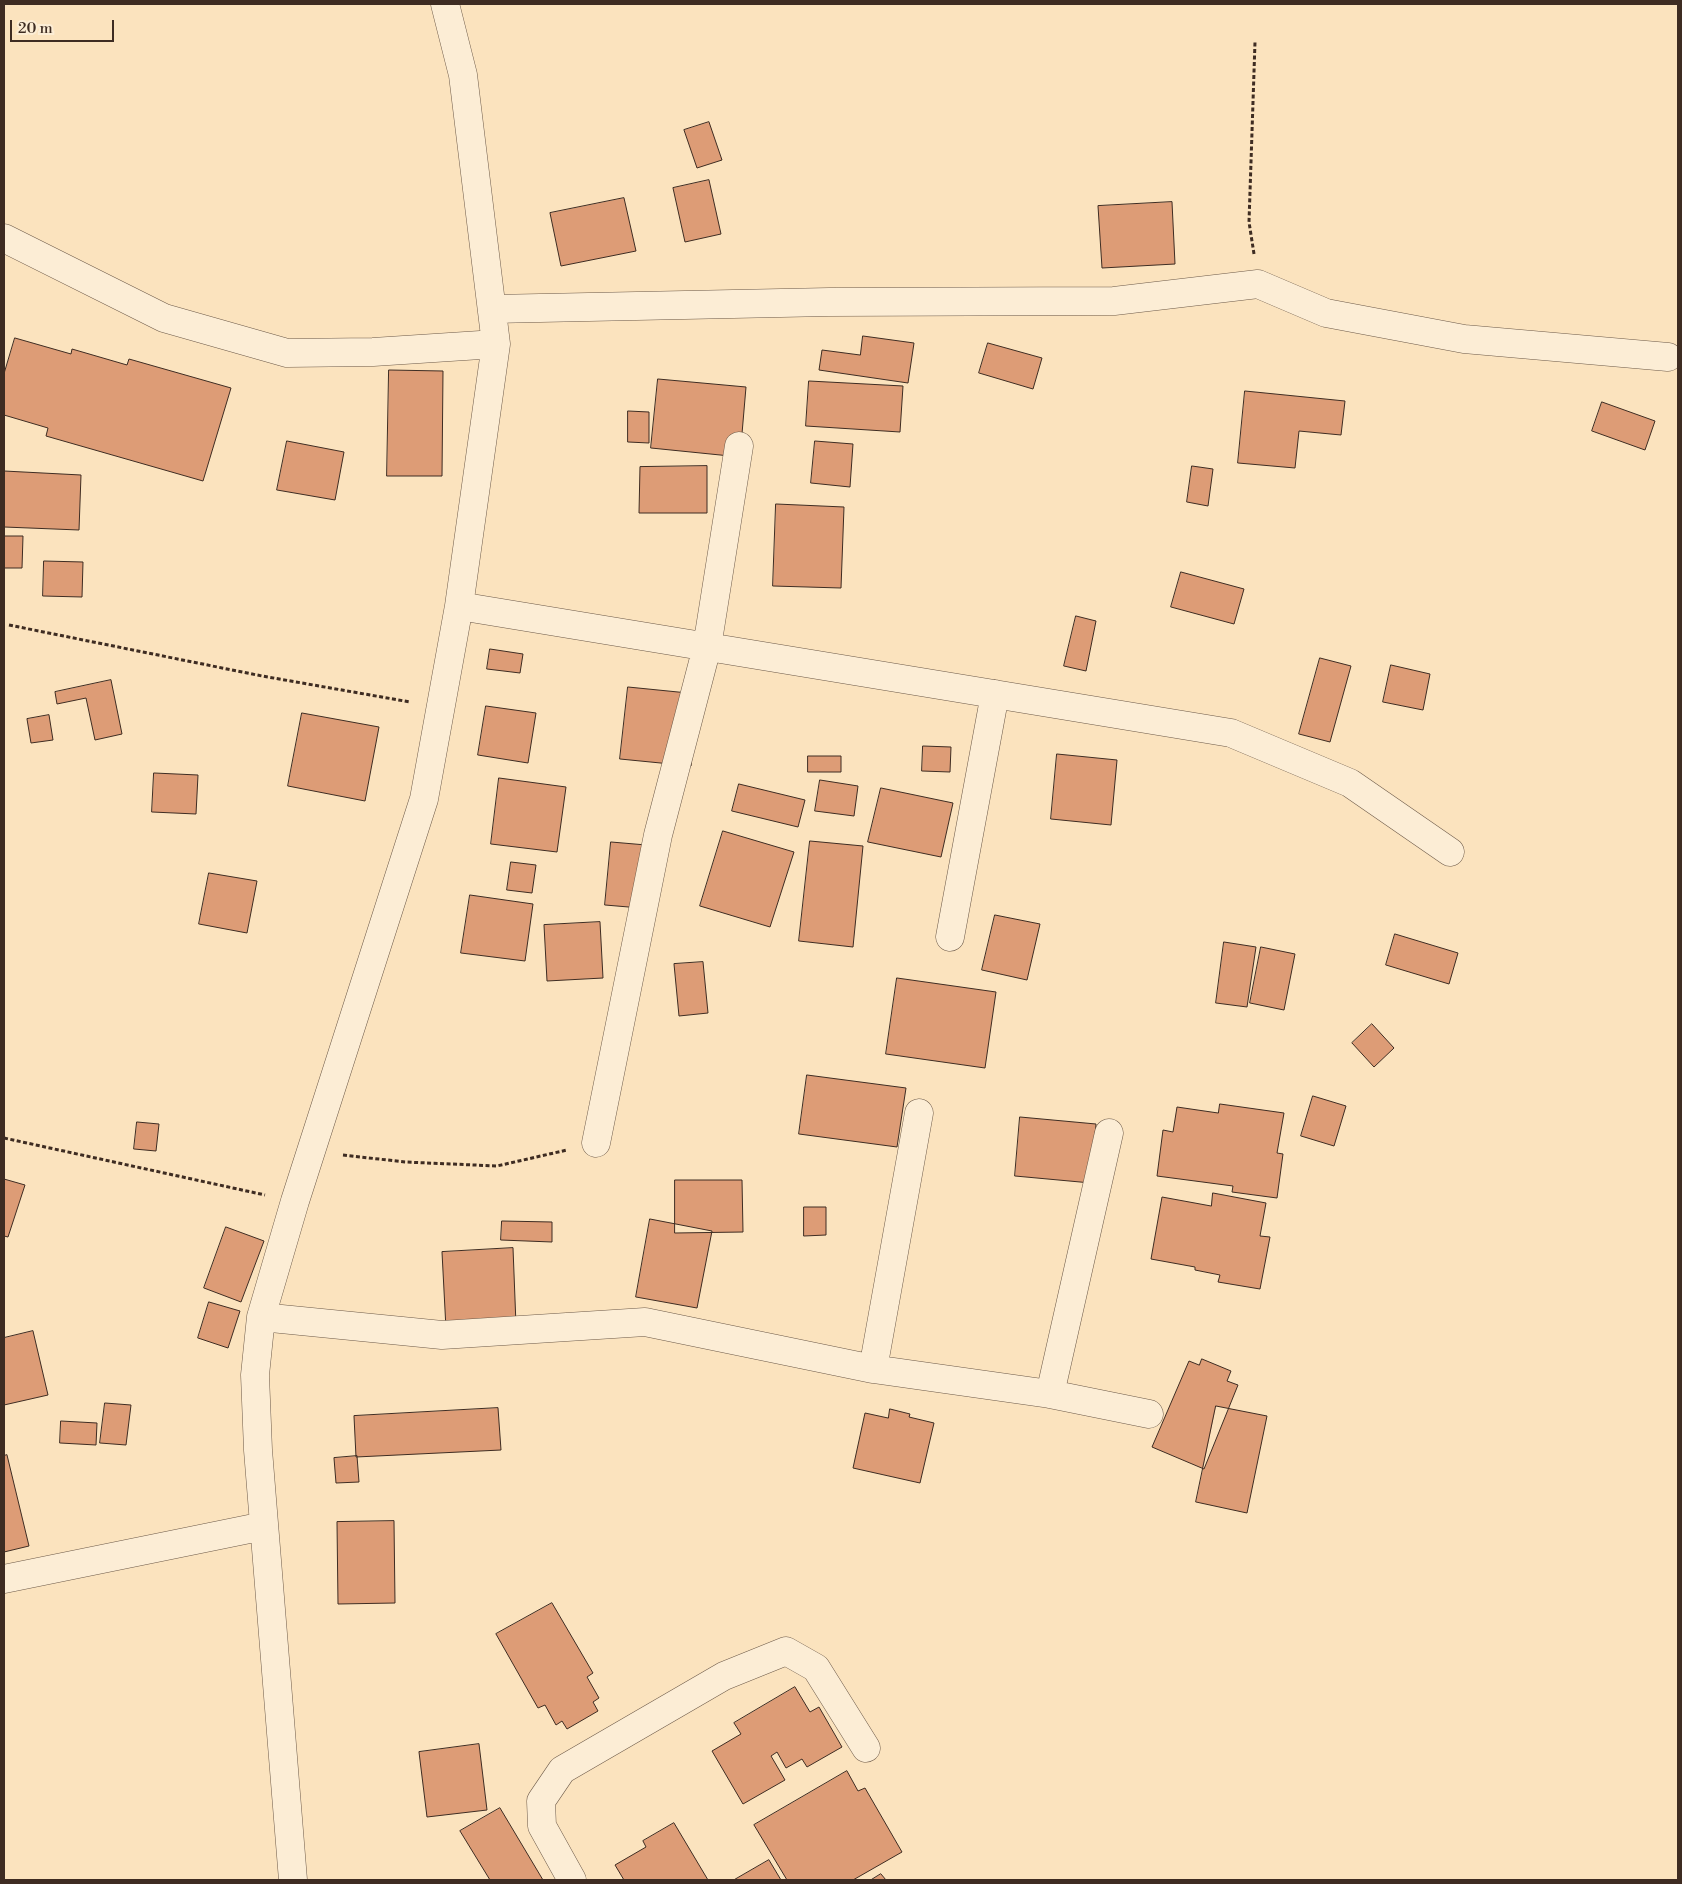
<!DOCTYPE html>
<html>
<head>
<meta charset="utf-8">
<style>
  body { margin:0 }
  #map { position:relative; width:1682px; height:1884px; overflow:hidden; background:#fbe3be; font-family:"Libre Bodoni",serif }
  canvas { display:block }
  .frame { position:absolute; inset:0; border:5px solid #3e2c22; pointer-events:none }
  .scale { position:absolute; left:10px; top:20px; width:104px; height:22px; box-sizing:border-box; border:2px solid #3e2c22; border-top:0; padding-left:6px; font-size:15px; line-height:18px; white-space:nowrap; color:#3e2c22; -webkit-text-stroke:4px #fcedd5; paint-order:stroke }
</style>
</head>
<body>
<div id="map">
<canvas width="1682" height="1884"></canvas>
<div class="frame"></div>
<div class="scale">20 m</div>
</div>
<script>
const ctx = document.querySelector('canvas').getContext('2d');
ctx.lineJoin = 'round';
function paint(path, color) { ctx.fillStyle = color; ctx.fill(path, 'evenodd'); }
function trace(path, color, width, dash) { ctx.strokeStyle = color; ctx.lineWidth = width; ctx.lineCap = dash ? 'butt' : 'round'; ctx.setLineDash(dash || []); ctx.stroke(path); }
const building = new Path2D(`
  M709,122L722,160L697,168L684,130Z
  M709,180L721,234L685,242L673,188Z
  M624,198L636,251L561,266L550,213Z
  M1172,202L1175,264L1102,268L1098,206Z
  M863,336L914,343L908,383L819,370L822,350L860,355Z
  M15,338L71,354L72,349L127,365L129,359L231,388L203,481L46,436L48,428L4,415V374Z
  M988,343L1042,358L1033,389L979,373Z
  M389,370L443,371L442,476H387Z
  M658,379L746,387L740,457L651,448Z
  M809,381L903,386L900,432L806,426Z
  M1245,391L1345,401L1341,435L1299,431L1295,468L1238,463Z
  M1602,402L1655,421L1645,450L1592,431Z
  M628,411L649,412V443L628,442Z
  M287,441L344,452L335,500L277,490Z
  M815,441L853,444L850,487L811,483Z
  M707,466V513H639L640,467Z
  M1192,466L1213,469L1208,506L1187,502Z
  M4,471L81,475L79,530L4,527Z
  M776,504L844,507L841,588L773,586Z
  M4,536H23L22,568H4Z
  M44,561L83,562L82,597L43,596Z
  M1181,572L1244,589L1234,624L1171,607Z
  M1076,616L1096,621L1086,671L1064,666Z
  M490,649L523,654L520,673L487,669Z
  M1320,658L1351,666L1330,742L1299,734Z
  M1391,665L1430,674L1423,710L1383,702Z
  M111,680L122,734L95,740L86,698L57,704L55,692Z
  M628,687L698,694L691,766L620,759Z
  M486,706L536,713L528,763L478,755Z
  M302,713L379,727L365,801L288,786Z
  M49,715L53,740L31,743L27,719Z
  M923,746L951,747L950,772L922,771Z
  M1057,754L1117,760L1111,825L1051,819Z
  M808,756H841V772H808Z
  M154,773L198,775L196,814L152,812Z
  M499,778L566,787L557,852L491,844Z
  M820,780L858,786L854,816L815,811Z
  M739,784L805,800L798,827L732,811Z
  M881,788L953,803L941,857L868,842Z
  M723,831L794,852L770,927L700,906Z
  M810,841L863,846L853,947L799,941Z
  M611,842L658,846L652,909L605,905Z
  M511,862L536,865L532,893L507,890Z
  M209,873L257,881L247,933L199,924Z
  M470,895L533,904L525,961L461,953Z
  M995,915L1040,924L1027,980L982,970Z
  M600,922L603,978L547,981L544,925Z
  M1395,934L1458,953L1449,984L1386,965Z
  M1224,942L1256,947L1247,1007L1216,1003Z
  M1261,947L1295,954L1284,1010L1250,1003Z
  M703,962L708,1013L679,1016L674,964Z
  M897,978L996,992L985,1068L886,1054Z
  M1372,1024L1394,1048L1374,1067L1352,1043Z
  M807,1075L906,1088L897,1147L799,1134Z
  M1313,1096L1346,1106L1334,1146L1301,1136Z
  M1220,1104L1284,1113L1277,1153L1283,1154L1277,1198L1232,1192L1233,1186L1157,1176L1163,1130L1173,1132L1177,1107L1218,1113Z
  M1020,1117L1096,1124L1091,1183L1015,1176Z
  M137,1122L159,1124L156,1151L134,1149Z
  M4,1179L25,1185L8,1237L4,1236Z
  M675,1180H742L743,1232L675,1233Z
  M1213,1193L1266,1203L1260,1236L1270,1237L1260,1289L1218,1282L1220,1275L1195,1270V1267L1151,1259L1162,1197L1211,1206Z
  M804,1207H826V1235L804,1236Z
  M650,1219L712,1231L697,1308L636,1297Z
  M502,1221L552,1222V1242L501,1240Z
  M226,1227L264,1241L241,1302L204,1288Z
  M513,1248L516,1325L446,1329L442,1252Z
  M209,1302L240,1311L228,1348L198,1338Z
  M33,1331L48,1395L4,1405V1338Z
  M1202,1359L1231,1371L1227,1381L1238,1385L1204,1469L1152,1447L1189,1361L1199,1365Z
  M105,1403L131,1405L126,1445L100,1443Z
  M1216,1406L1267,1416L1247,1513L1196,1502Z
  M498,1408L501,1450L356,1457L354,1416Z
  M890,1409L910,1414L909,1417L934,1423L920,1483L853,1468L865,1413L888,1418Z
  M61,1421L97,1423L96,1445L60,1443Z
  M7,1455L29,1546L4,1552V1456Z
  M357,1456L359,1482L336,1483L334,1458Z
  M394,1521L395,1603L338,1604L337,1522Z
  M552,1603L593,1673L587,1677L599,1698L593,1702L598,1711L567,1729L562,1721L556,1725L545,1705L538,1708L496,1634Z
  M795,1687L810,1712L819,1707L842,1747L807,1767L802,1759L786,1768L777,1752L771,1756L785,1780L743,1804L712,1751L741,1734L734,1723Z
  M479,1744L487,1810L427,1817L419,1752Z
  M847,1771L858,1791L865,1788L902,1852L853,1880H787L754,1825Z
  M500,1808L543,1880H490L460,1831Z
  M674,1823L708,1880H624L615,1865L646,1847L643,1841Z
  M769,1860L781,1880H734Z
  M881,1874L886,1880H871Z`);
paint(building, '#dd9c76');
trace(building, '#3e2c22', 1);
const minor = new Path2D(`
  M4,238L164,318L287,353L373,352L496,344
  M492,309L829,302L1114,301L1258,284L1326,313L1464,339L1668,357
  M459,606L1231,733L1350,783L1450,852
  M950,937L995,694
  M596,1143L658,835L707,647L739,446
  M261,1317L442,1335L645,1322L873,1369L1050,1394L1149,1414
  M873,1369L919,1113
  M1050,1394L1109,1133
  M4,1579L264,1526
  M293,1880L258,1450L255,1375L261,1317L295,1201L424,799L459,606L496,344L463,75L445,4
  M572,1880L542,1826L541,1801L562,1770L724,1676L786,1651L816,1668L866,1748`);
trace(minor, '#6d5a49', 29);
trace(new Path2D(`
  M1254,254L1249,222L1255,42
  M9,625L262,676L410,702
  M4,1138L265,1195
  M343,1155L405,1162L497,1166L567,1150`), '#3e2c22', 3, [4, 2.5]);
trace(minor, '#fcedd5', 28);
</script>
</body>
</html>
